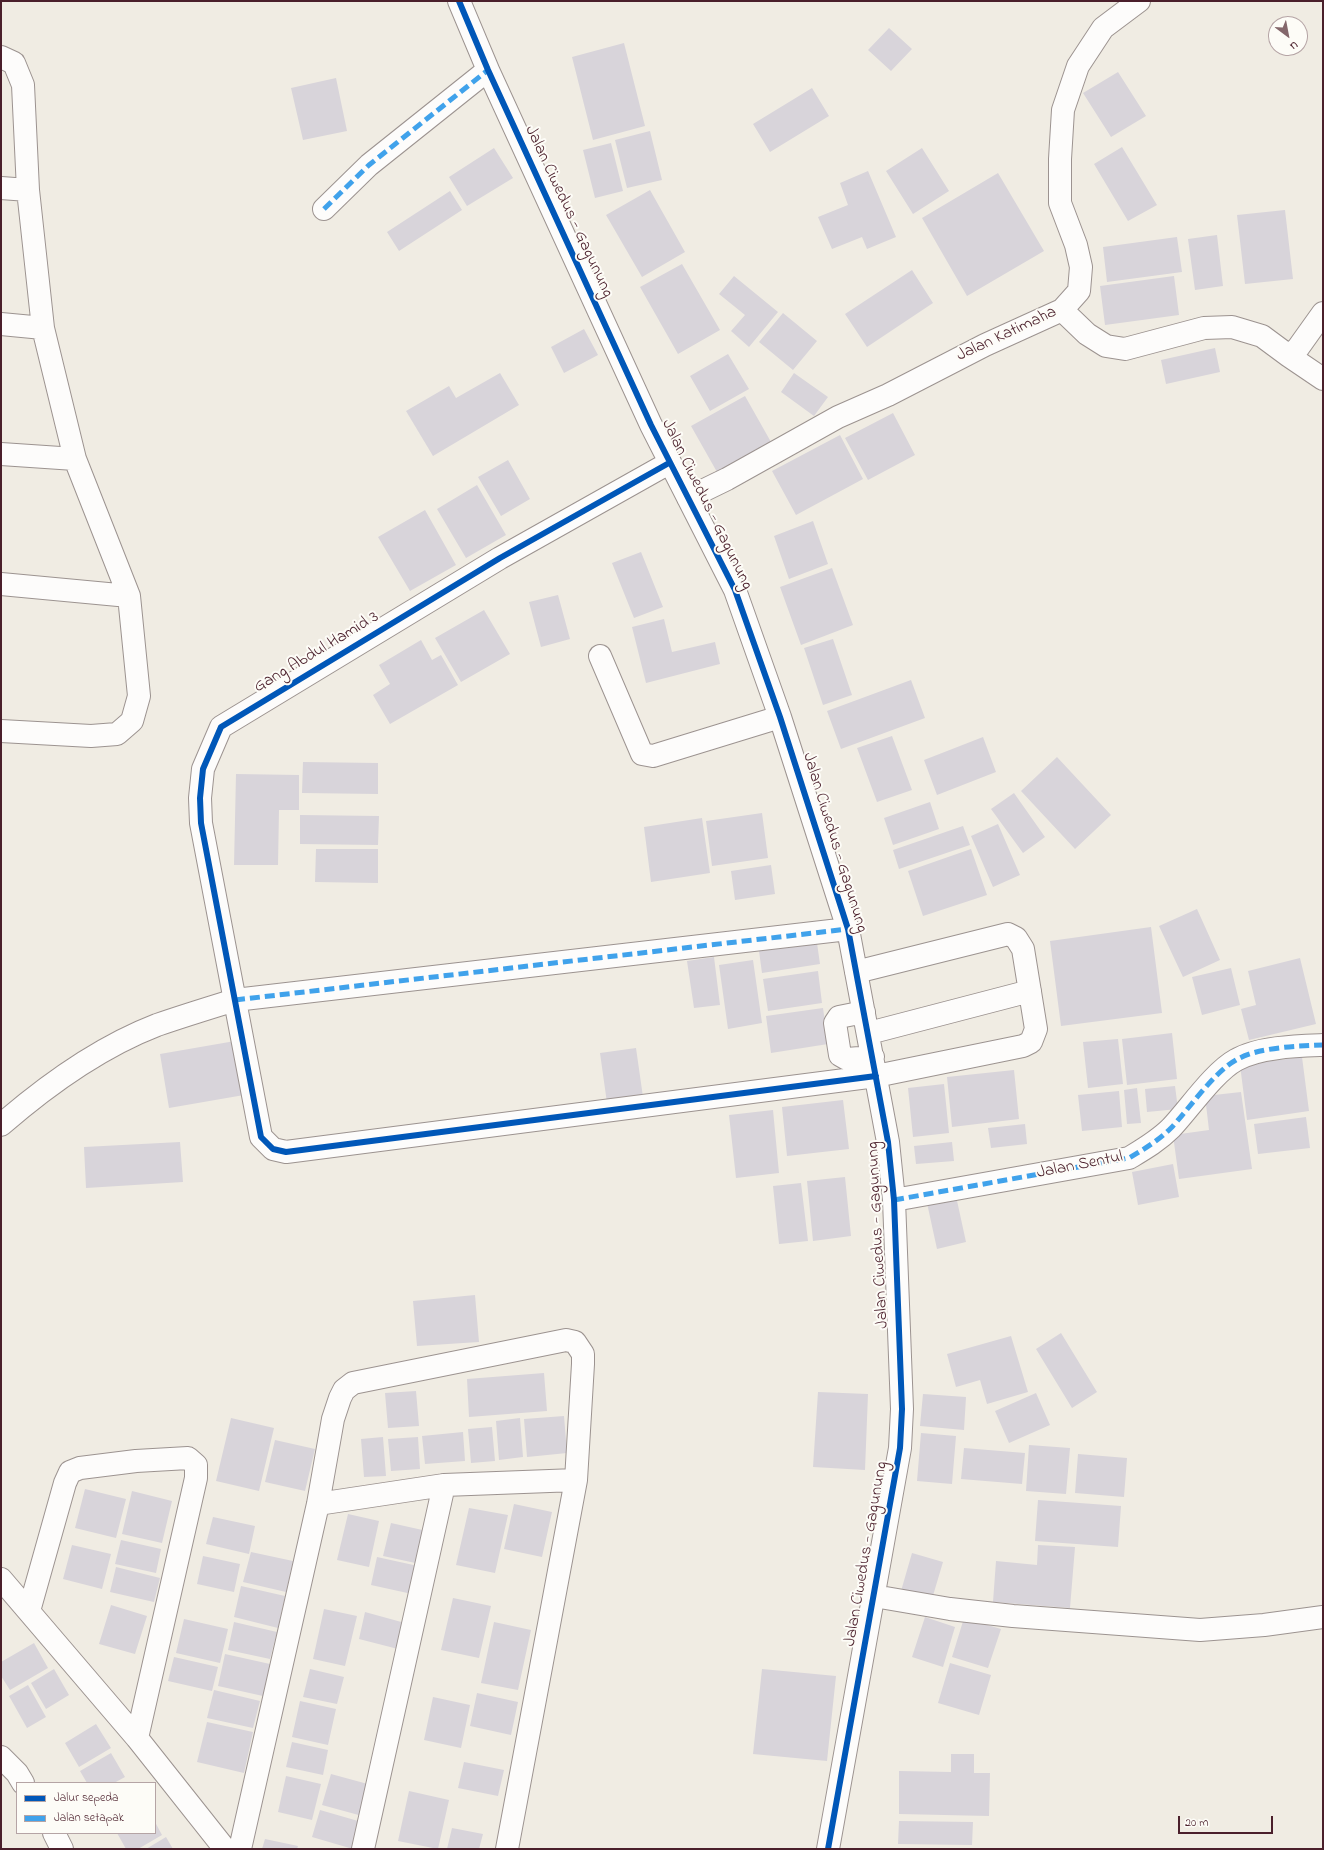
<!DOCTYPE html>
<html>
<head>
<meta charset="utf-8">
<style>
  body { margin:0 }
  #map { position:relative; width:1324px; height:1850px; overflow:hidden; background:#f0ece3; font-family:"Indie Flower",sans-serif }
  canvas { display:block }
  .frame { position:absolute; inset:0; border:2px solid #4a1f2b; pointer-events:none }
  .legend { position:absolute; left:16px; top:1782px; width:140px; height:52px; box-sizing:border-box; background:#fdfcf7; border:1px solid #b5a4a5; margin:0; padding:5px 7px; list-style:none; font-size:12px; color:#4a1f2b }
  .legend li { display:flex; align-items:center; gap:8px; height:20px }
  .legend b { width:20px; border:1px solid #b5a4a5 }
  .north { position:absolute; left:1268px; top:16px; width:40px; height:40px; box-sizing:border-box; background:#fdfcf7; border:1px solid #b5a4a5; border-radius:50%; rotate:148deg; font-size:11px; font-weight:700; line-height:16px; text-align:center; color:#4a1f2b }
  .north::after { content:''; display:block; margin:auto; width:14px; height:18px; background:#84676b; clip-path:polygon(50% 0,100% 100%,50% 72%,0 100%) }
  .scale { position:absolute; left:1178px; top:1816px; width:95px; height:18px; box-sizing:border-box; border:2px solid #4a1f2b; border-top:0; padding-left:5px; font-size:12px; line-height:14px; white-space:nowrap; color:#4a1f2b; -webkit-text-stroke:3px #fdfcf7; paint-order:stroke }
</style>
</head>
<body>
<div id="map">
<canvas width="1324" height="1850"></canvas>
<div class="frame"></div>
<ul class="legend">
<li><b style="height:5px;background:#0057b8"></b>Jalur sepeda</li>
<li><b style="height:5px;background:#40a2eb"></b>Jalan setapak</li>
</ul>
<div class="north">U</div>
<div class="scale">20 m</div>
</div>
<script>
const ctx = document.querySelector('canvas').getContext('2d');
ctx.lineJoin = 'round';
function paint(path, color) { ctx.fillStyle = color; ctx.fill(path, 'evenodd'); }
function trace(path, color, width, dash) { ctx.strokeStyle = color; ctx.lineWidth = width; ctx.lineCap = dash ? 'butt' : 'round'; ctx.setLineDash(dash || []); ctx.stroke(path); }
function write(font, color, halo, rows, align = 'center') {
  ctx.font = font + ' "Indie Flower",sans-serif'; ctx.lineWidth = 4; ctx.setLineDash([]); ctx.textBaseline = 'middle'; ctx.strokeStyle = halo; ctx.fillStyle = color; for (const [text, x, y, turn = 0] of rows) {
    ctx.save(); ctx.translate(x, y); ctx.rotate((+turn || 0) * Math.PI / 180); ctx.textAlign = isNaN(turn) ? turn : align; if (halo) ctx.strokeText(text, 0, 0); ctx.fillText(text, 0, 0); ctx.restore();
  }
}
paint(new Path2D(`
  M889,28L912,49L891,71L868,50Z
  M624,43L645,126L593,140L572,57Z
  M1118,72L1146,116L1111,137L1083,93Z
  M336,78L347,131L303,140L291,88Z
  M812,88L829,116L770,152L753,124Z
  M650,131L662,180L627,188L615,140Z
  M611,143L623,191L595,198L583,150Z
  M1122,147L1157,205L1128,221L1094,164Z
  M494,148L513,178L467,206L449,177Z
  M922,148L949,191L913,214L886,171Z
  M868,171L896,237L867,249L862,237L832,249L818,217L848,205L840,183Z
  M998,173L1044,251L967,296L922,218Z
  M650,190L685,252L642,277L606,215Z
  M450,191L462,210L399,251L387,232Z
  M1285,210L1293,279L1245,284L1237,215Z
  M1217,235L1223,286L1195,290L1188,239Z
  M1177,237L1182,272L1107,282L1103,247Z
  M682,264L720,330L678,354L640,287Z
  M912,270L933,303L867,347L845,314Z
  M734,276L778,312L749,347L731,331L745,315L719,294Z
  M1174,276L1179,315L1105,325L1100,286Z
  M783,313L817,341L793,370L759,342Z
  M584,329L598,355L564,373L551,347Z
  M1215,348L1220,372L1166,384L1161,360Z
  M728,354L749,389L710,411L690,376Z
  M500,373L519,405L433,456L406,411L449,386L456,398Z
  M794,373L828,397L814,416L781,392Z
  M745,396L771,442L717,472L691,426Z
  M893,413L915,455L868,480L845,438Z
  M840,435L863,479L796,515L772,471Z
  M508,460L530,499L501,516L478,477Z
  M477,485L506,535L466,558L437,509Z
  M425,510L456,565L410,591L378,537Z
  M813,521L828,564L789,579L774,536Z
  M641,552L663,607L634,618L612,563Z
  M832,568L853,625L801,645L780,587Z
  M558,595L570,639L541,647L529,602Z
  M484,610L510,654L461,682L435,638Z
  M664,619L672,652L715,642L720,664L646,683L632,627Z
  M833,639L852,695L823,705L804,648Z
  M421,640L432,660L441,655L458,685L390,724L373,695L390,684L379,665Z
  M911,680L925,718L841,749L827,711Z
  M892,736L912,790L877,802L857,748Z
  M983,737L996,772L937,795L924,760Z
  M1057,757L1111,815L1075,849L1021,791Z
  M303,762L378,763V794L302,793Z
  M236,774L299,775V810H279L278,865H234Z
  M1014,793L1045,837L1023,853L991,809Z
  M930,802L939,829L893,845L884,818Z
  M762,813L768,858L712,866L706,821Z
  M300,815L379,816L378,845L300,844Z
  M702,818L710,873L651,882L644,827Z
  M998,824L1020,875L993,887L971,836Z
  M963,826L970,845L899,869L893,850Z
  M316,849H378V883L315,882Z
  M971,849L987,895L923,916L908,871Z
  M771,865L775,894L735,900L731,871Z
  M1197,909L1220,960L1183,977L1159,926Z
  M1151,927L1162,1013L1061,1026L1050,941Z
  M817,943L820,964L762,973L759,951Z
  M714,957L720,1005L694,1008L687,961Z
  M1300,958L1316,1024L1249,1040L1241,1009L1256,1005L1248,971Z
  M753,960L762,1023L728,1029L719,965Z
  M1231,968L1240,1005L1202,1015L1192,977Z
  M818,971L822,1003L768,1011L763,979Z
  M823,1008L828,1044L771,1053L766,1016Z
  M1172,1033L1177,1079L1127,1085L1122,1039Z
  M1118,1039L1123,1084L1088,1088L1083,1042Z
  M235,1041L244,1095L169,1108L160,1054Z
  M636,1048L643,1097L607,1103L600,1053Z
  M1302,1057L1309,1111L1247,1120L1240,1065Z
  M1014,1070L1019,1119L952,1127L947,1077Z
  M944,1084L949,1133L913,1137L908,1088Z
  M1175,1086L1178,1109L1147,1112L1145,1089Z
  M1137,1088L1141,1123L1127,1124L1124,1090Z
  M1119,1091L1122,1127L1082,1131L1078,1095Z
  M1241,1092L1252,1169L1179,1179L1173,1135L1209,1130L1205,1096Z
  M843,1100L849,1149L787,1156L782,1107Z
  M773,1110L779,1173L736,1178L729,1115Z
  M1306,1117L1310,1148L1258,1154L1254,1124Z
  M1025,1124L1027,1144L991,1148L988,1128Z
  M180,1142L183,1182L86,1188L84,1147Z
  M952,1142L954,1161L916,1164L914,1146Z
  M1173,1164L1179,1197L1138,1205L1132,1172Z
  M845,1177L851,1236L813,1241L807,1181Z
  M801,1183L808,1241L779,1244L773,1186Z
  M956,1196L966,1242L937,1249L927,1203Z
  M475,1295L479,1342L417,1346L413,1301Z
  M1061,1333L1097,1392L1072,1408L1036,1349Z
  M1011,1336L1028,1392L987,1404L980,1380L956,1387L947,1354Z
  M544,1373L547,1411L469,1417L467,1379Z
  M416,1391L419,1426L388,1428L385,1393Z
  M818,1392L868,1394L865,1470L813,1467Z
  M1036,1393L1050,1425L1009,1443L995,1411Z
  M923,1394L966,1397L964,1430L920,1426Z
  M564,1416L567,1453L527,1457L524,1419Z
  M231,1418L274,1428L259,1491L216,1481Z
  M520,1418L523,1457L499,1460L496,1421Z
  M492,1427L495,1461L471,1463L468,1429Z
  M463,1432L465,1461L425,1464L422,1436Z
  M921,1433L956,1436L952,1484L917,1481Z
  M383,1437L386,1476L364,1477L361,1439Z
  M418,1437L420,1469L391,1471L388,1439Z
  M275,1440L315,1449L305,1491L265,1482Z
  M1029,1445L1070,1448L1066,1494L1026,1491Z
  M964,1448L1025,1453L1022,1484L961,1479Z
  M1078,1454L1127,1458L1124,1497L1075,1493Z
  M85,1489L126,1499L116,1538L75,1528Z
  M132,1491L172,1501L162,1543L122,1534Z
  M1038,1500L1121,1506L1118,1547L1035,1541Z
  M514,1504L552,1512L542,1557L504,1549Z
  M469,1508L508,1515L495,1573L456,1565Z
  M348,1514L379,1521L369,1567L337,1560Z
  M213,1517L255,1526L249,1554L206,1544Z
  M391,1523L427,1531L420,1564L383,1556Z
  M121,1540L161,1549L156,1573L115,1564Z
  M72,1545L111,1554L102,1589L63,1579Z
  M1038,1545L1075,1547L1070,1608L993,1602L996,1561L1037,1565Z
  M251,1552L293,1561L286,1592L243,1582Z
  M912,1553L943,1562L932,1599L901,1591Z
  M203,1556L240,1564L234,1592L197,1584Z
  M377,1557L418,1566L412,1594L371,1585Z
  M116,1567L160,1578L154,1602L110,1592Z
  M241,1586L285,1596L278,1628L234,1617Z
  M453,1598L491,1606L479,1658L441,1650Z
  M111,1605L147,1616L135,1654L99,1644Z
  M324,1609L357,1616L345,1666L313,1659Z
  M365,1612L405,1623L398,1649L359,1639Z
  M925,1617L955,1627L943,1667L912,1657Z
  M964,1618L1001,1629L988,1668L952,1657Z
  M184,1619L228,1629L220,1663L176,1653Z
  M234,1622L277,1632L270,1659L228,1650Z
  M494,1622L531,1630L518,1690L481,1683Z
  M34,1643L48,1668L10,1690L1,1676V1662Z
  M225,1654L270,1664L263,1696L218,1686Z
  M174,1657L218,1667L212,1691L168,1681Z
  M950,1663L991,1675L979,1715L938,1703Z
  M54,1669L69,1695L46,1709L31,1683Z
  M310,1669L344,1677L337,1704L303,1697Z
  M762,1669L836,1676L827,1761L753,1754Z
  M28,1685L46,1717L27,1728L9,1696Z
  M214,1690L260,1701L253,1728L207,1718Z
  M477,1693L518,1702L511,1735L470,1726Z
  M433,1697L470,1705L461,1748L424,1740Z
  M300,1701L336,1709L328,1745L292,1737Z
  M207,1722L253,1732L244,1773L197,1762Z
  M96,1724L111,1748L79,1767L65,1743Z
  M292,1742L328,1750L323,1775L286,1767Z
  M111,1753L125,1777L114,1783H87L80,1771Z
  M951,1754H974V1773H990L989,1816L899,1814V1771L951,1772Z
  M464,1762L504,1770L498,1796L458,1788Z
  M331,1774L375,1786L366,1817L322,1805Z
  M286,1776L321,1784L312,1820L278,1812Z
  M409,1791L449,1800L438,1849L398,1841Z
  M320,1810L365,1823L353,1849L312,1837Z
  M899,1821L973,1822L972,1845L898,1844Z
  M155,1822L162,1835L138,1849H126L117,1833H155Z
  M452,1828L483,1834L479,1849H447Z
  M166,1837L173,1849H146Z
  M265,1839L298,1846L297,1849H262Z`), '#d8d4da');
const minor = new Path2D(`
  M459,1L488,70L651,425L735,590L780,717L848,929L888,1142L894,1200L902,1409L900,1448L828,1849
  M1,57L14,63L23,85L28,190L43,328L75,459L129,596L139,696L132,721L117,734L91,736L1,731
  M1,188L28,190
  M324,209L369,165L488,70
  M1062,310L1087,334L1106,346L1125,349L1204,328L1232,327L1262,336L1289,356L1298,348L1323,313
  M1,324L43,328
  M1289,356L1323,379
  M1,454L75,459
  M669,463L500,558L221,727L203,769L200,798L201,823L261,1137L273,1149L286,1152L876,1076L1023,1046L1031,1042L1036,1029L1023,949L1016,938L1008,934L856,972
  M688,498L727,479L838,417L888,395L985,345L1062,310L1079,291L1081,267L1076,245L1060,203V159L1063,110L1078,66L1103,28L1139,1
  M1,584L129,596
  M600,656L642,754L653,756L780,717
  M864,1012L839,1017L835,1023L840,1055L847,1059L873,1057
  M869,1033L1030,991
  M1,1125C47,1085 100,1047 157,1025C183,1016 209,1008 235,1000L848,929
  M894,1200L1129,1158C1144,1149 1158,1141 1171,1128C1189,1109 1214,1072 1236,1060C1258,1047 1298,1046 1323,1045
  M444,1485L576,1480L507,1849
  M318,1504L444,1485L363,1849
  M1,1579L137,1738L225,1849
  M874,1596L950,1609L1013,1616L1200,1630L1264,1625L1323,1617
  M29,1611L65,1483L70,1472L80,1468L136,1461L188,1458L196,1465V1478L137,1738
  M1,1757L17,1773L23,1783
  M54,1833L62,1849
  M240,1849L318,1504L333,1419L340,1398L344,1390L353,1383L566,1340L575,1342L583,1354V1364L576,1480`);
trace(minor, '#9c9390', 24);
trace(minor, '#fdfcfb', 22);
trace(new Path2D(`
  M324,209L369,165L488,70
  M235,1000L848,929
  M894,1200L1129,1158C1144,1149 1158,1141 1171,1128C1189,1109 1214,1072 1236,1060C1258,1047 1298,1046 1323,1045`), '#40a2eb', 5, [10, 5]);
trace(new Path2D(`
  M459,1L488,70L651,425L735,590L780,717L848,929L888,1142L894,1200L902,1409L900,1448L828,1849
  M669,463L500,558L221,727L203,769L200,798L201,823L261,1137L273,1149L286,1152L876,1076`), '#0057b8', 6);
write('17px', '#4a1f2b', '#fdfcf7', [
  ["Jalan Ciwedus - Gagunung",568,212,65],
  ["Jalan Katimaha",1007,335,-25],
  ["Jalan Ciwedus - Gagunung",706,505,64],
  ["Gang Abdul Hamid 3",317,653,-31],
  ["Jalan Ciwedus - Gagunung",834,843,73],
  ["Jalan Sentul",1080,1166,-11],
  ["Jalan Ciwedus - Gagunung",879,1235,-93],
  ["Jalan Ciwedus - Gagunung",867,1554,-80]
]);
</script>
</body>
</html>
